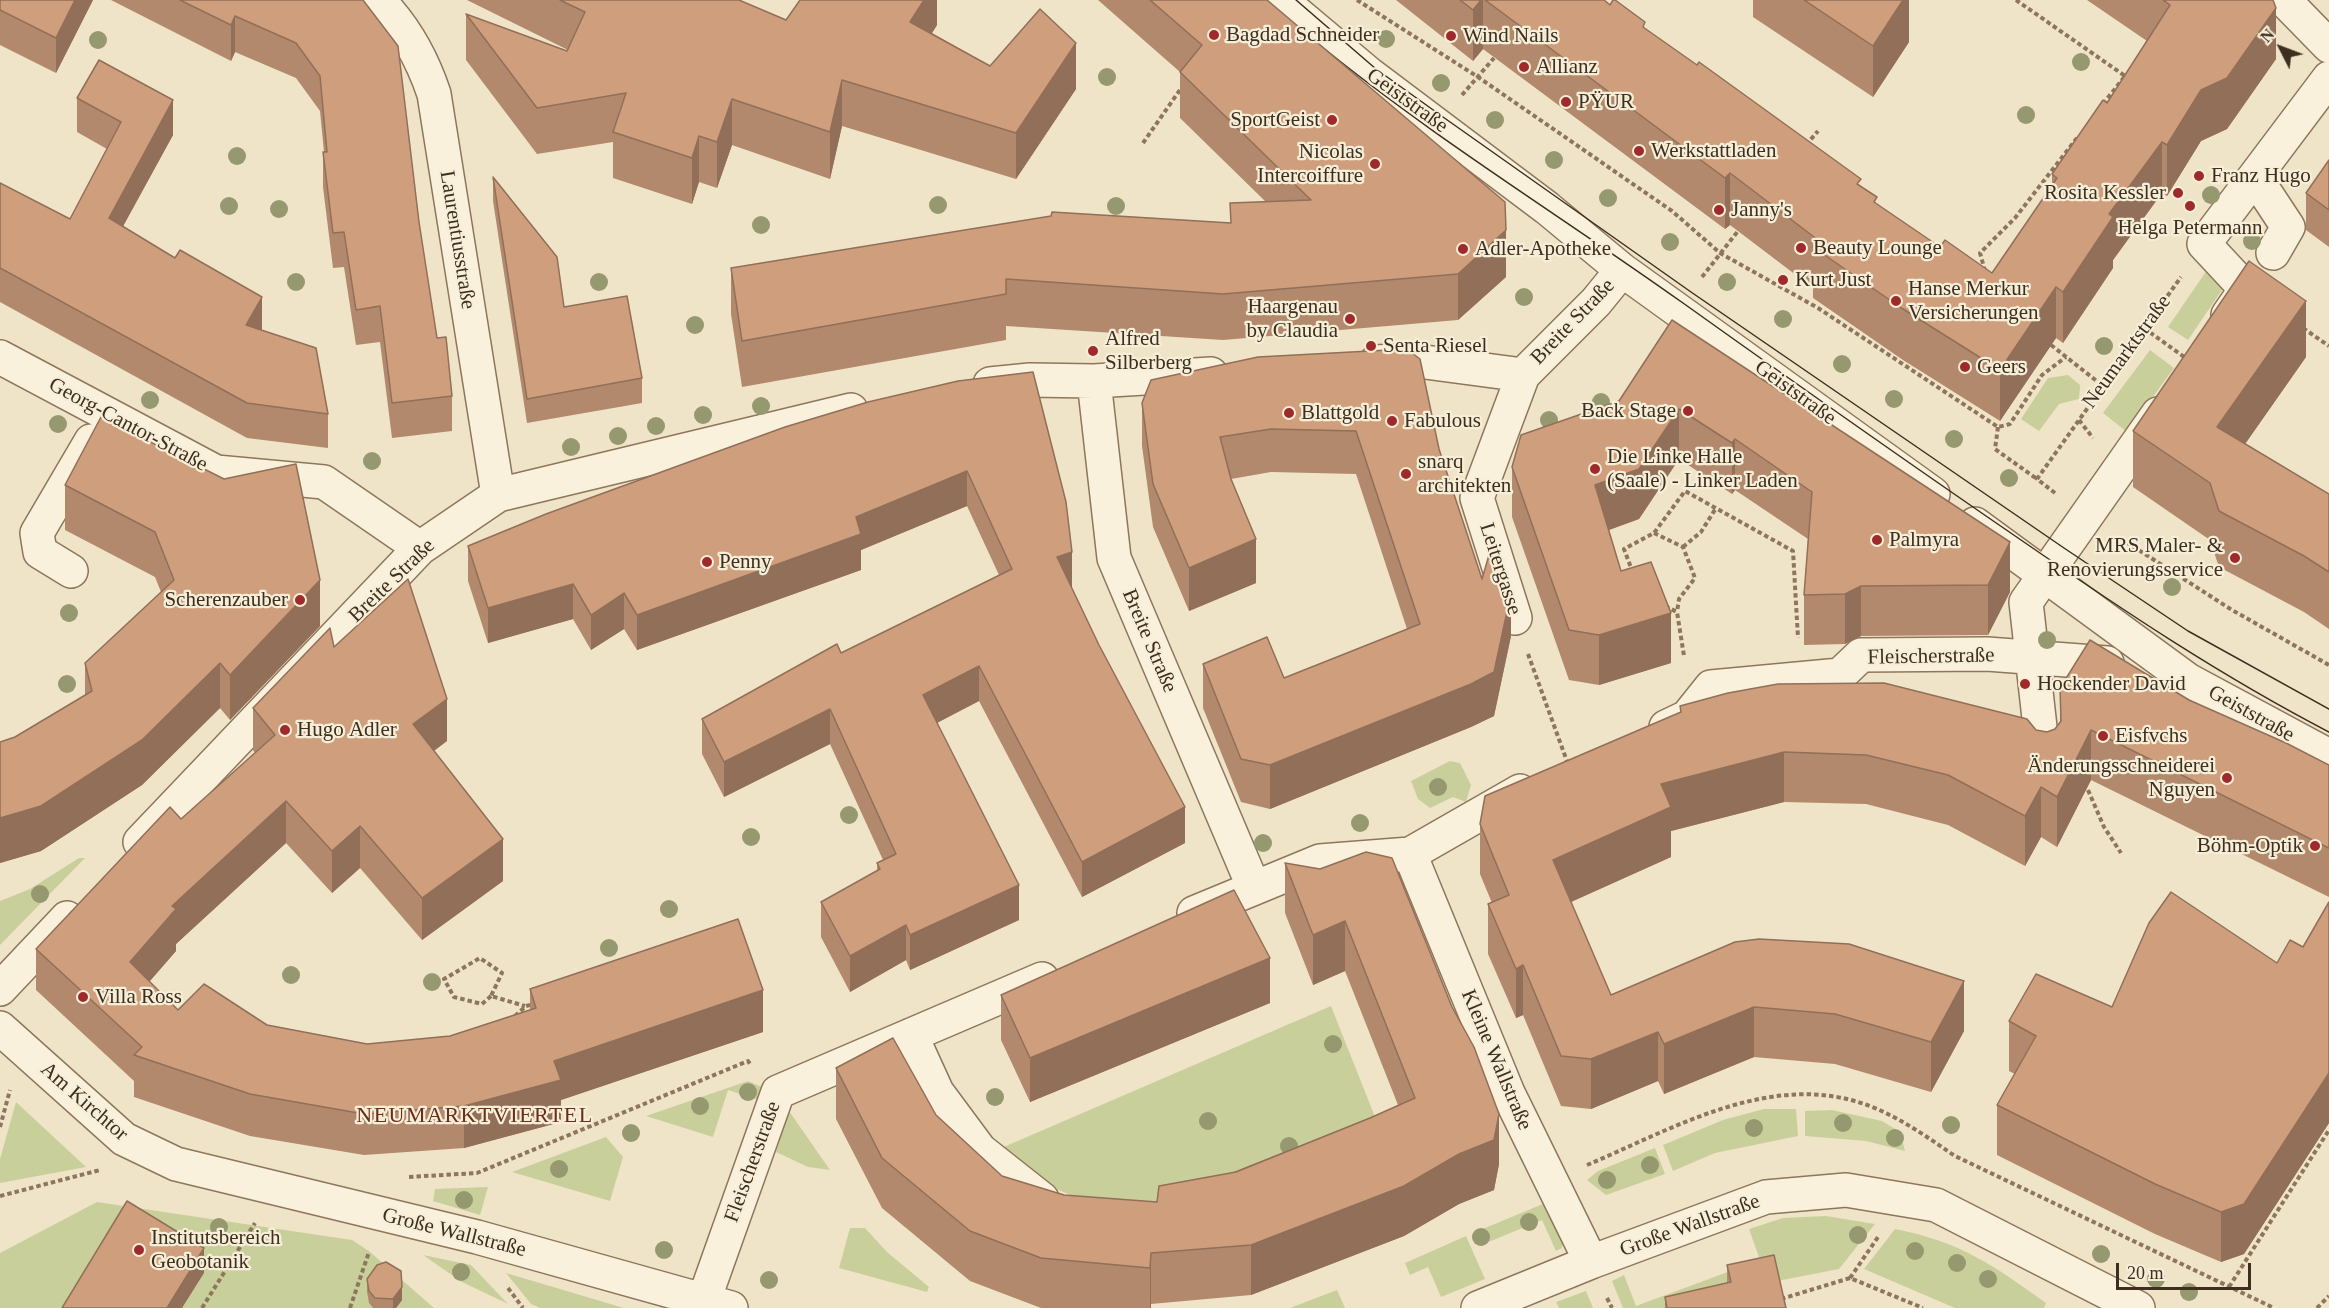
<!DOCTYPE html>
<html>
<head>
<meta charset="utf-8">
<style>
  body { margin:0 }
  #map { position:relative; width:2329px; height:1308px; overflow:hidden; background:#f0e4c8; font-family:Georgia,serif }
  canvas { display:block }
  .north { position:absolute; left:2251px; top:18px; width:60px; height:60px; -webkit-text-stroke:4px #f7eed8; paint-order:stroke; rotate:312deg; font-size:16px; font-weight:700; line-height:24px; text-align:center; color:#3d2e20 }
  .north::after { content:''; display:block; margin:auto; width:21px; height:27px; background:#3d2e20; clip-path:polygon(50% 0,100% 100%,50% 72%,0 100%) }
  .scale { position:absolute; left:2116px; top:1263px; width:135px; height:27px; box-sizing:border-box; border:3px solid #3d2e20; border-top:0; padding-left:8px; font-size:18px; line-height:21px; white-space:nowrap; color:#3d2e20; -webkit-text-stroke:4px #f7eed8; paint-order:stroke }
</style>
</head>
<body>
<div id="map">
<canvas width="2329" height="1308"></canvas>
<div class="north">N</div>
<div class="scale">20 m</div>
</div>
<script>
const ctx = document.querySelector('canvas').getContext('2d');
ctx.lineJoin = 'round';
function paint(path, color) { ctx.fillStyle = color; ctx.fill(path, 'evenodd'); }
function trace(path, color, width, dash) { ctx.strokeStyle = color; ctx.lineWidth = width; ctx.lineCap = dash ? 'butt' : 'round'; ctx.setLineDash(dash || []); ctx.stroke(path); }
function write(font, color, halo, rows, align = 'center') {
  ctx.font = font + ' Georgia,serif'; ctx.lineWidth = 4.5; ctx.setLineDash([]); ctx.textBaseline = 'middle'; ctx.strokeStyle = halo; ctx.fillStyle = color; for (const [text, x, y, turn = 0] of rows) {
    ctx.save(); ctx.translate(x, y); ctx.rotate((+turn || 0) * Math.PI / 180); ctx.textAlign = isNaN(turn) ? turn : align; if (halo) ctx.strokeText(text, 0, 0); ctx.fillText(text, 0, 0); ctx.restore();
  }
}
paint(new Path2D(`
  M2207,270L2226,284L2188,340L2168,327Z
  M2150,350L2174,368L2127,432L2103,413Z
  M2068,375L2080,385L2079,399L2059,404L2039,431L2021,419L2048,378Z
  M1450,761L1460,763L1471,785L1466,802L1453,797L1430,808L1418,799L1411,781Z
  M79,858H85L0,945V901L30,889Z
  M1331,1006L1381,1132L1240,1191L1108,1211L1054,1188L1022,1170L999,1149Z
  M748,1081L764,1088L759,1100L728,1090L713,1137L646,1116Z
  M16,1102L86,1167L0,1183V1159Z
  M1764,1109H1796L1798,1136L1715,1153L1673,1171L1663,1145L1723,1120Z
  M1832,1110L1882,1121L1900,1132L1905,1151L1866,1141L1805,1136V1111Z
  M789,1111L830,1170L808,1167L776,1152Z
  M606,1137L623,1157L610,1201L512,1172Z
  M1655,1148L1665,1174L1606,1195L1587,1180L1598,1171Z
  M488,1187L480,1215L433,1201L435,1189Z
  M1550,1201L1565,1228L1562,1248L1556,1251L1542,1220L1479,1246L1473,1233Z
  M97,1202L352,1240L369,1251L434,1308H0V1253Z
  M1826,1216L1875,1224L1839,1269L1741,1288L1670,1308H1623L1612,1281L1624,1275L1636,1306L1760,1260L1749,1229L1783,1218Z
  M850,1228H865L887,1252L929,1287L927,1292L839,1268Z
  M1895,1229C1961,1242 1993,1265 2046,1303L2044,1308H1955L1864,1269Z
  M1466,1236L1485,1279L1441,1297L1428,1267L1410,1275L1405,1263Z
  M423,1255L471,1265L508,1304L462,1282Z
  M506,1273L624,1308H540L531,1304Z
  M1337,1290L1345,1308H1290Z
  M1586,1291L1593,1308H1559L1556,1302Z`), '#c9cf9b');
const minor = new Path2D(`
  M378,0C405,27 422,58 434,94L498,495
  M1281,0L1369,74L1547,208L1622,270L1933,494
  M2284,0L2329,46
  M2255,177L2288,227L2273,253
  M2228,315L2246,289L2204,244L2329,78
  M0,357L216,472L324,482L420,548
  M1376,362L1410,360L1523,375
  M1094,381L1114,558L1254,888
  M990,384L1030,380L1094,381L1211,374
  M1975,524L2188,680L2329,756
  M71,571L40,552L37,533L91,441
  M1515,618L1477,498L1523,375L1596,302L1622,270
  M1666,727L1687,717L1711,687L1840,675L1861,655L1987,654L2107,663
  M2044,763L2026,602L2158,414
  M140,842L420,548L498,495L851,410
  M1410,854L1508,1093L1591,1262
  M1194,913L1320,861L1410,854L1520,791
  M0,989L67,918
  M0,1028L124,1139L176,1164L477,1237L731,1308
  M911,1035L937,1092L980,1150L1042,1199
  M704,1300L778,1092L1042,979
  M1478,1308L1591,1262L1766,1197L1846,1190L1936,1205L2138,1308`);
trace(minor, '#8d765c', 36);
trace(new Path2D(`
  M1357,0L1478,77L1672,211L1720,253L1818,308L1998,427L2010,424L2042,375L2066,357
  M2016,0L2125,76
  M1462,95L1494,58
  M2103,104L2125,76L2130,74
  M1143,143L1182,87
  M1806,145L1818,131
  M1985,271L1980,253L2015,218L2077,138
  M1702,277L1738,231
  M2144,328L2187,359
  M2303,328L2329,346
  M2051,345L2103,386
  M2079,420L2093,438
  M1998,427L1995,449L2037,479
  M2055,493L2037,479L2181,277
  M1654,533L1683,547L1695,578L1679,599L1677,612
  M2120,538L2232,610L2329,665
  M1683,547L1701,532L1716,508
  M1633,573L1624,549L1654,533L1685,491L1793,551L1798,638
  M1665,606L1677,612L1684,656
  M1528,654L1568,764
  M2088,790L2104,827L2121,853
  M491,996L482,1004L454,997L444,979L480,958L502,973L491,996L525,1006
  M515,1016L526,1006L534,1004
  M0,1127L10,1090
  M1587,1165C1677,1127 1778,1066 1877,1109C1905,1121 1930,1139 1955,1156L2274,1308
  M409,1177L477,1173L748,1061L750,1064
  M0,1196L100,1170
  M1850,1278L1878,1237
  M2229,1287L2329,1130
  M508,1288L523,1308
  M1607,1298L1612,1308
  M1781,1299L1850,1278L1923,1308
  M202,1308L255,1223
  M350,1308L369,1252
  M2317,1308L2329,1296`), '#8d765c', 4, [4.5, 3]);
trace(minor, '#faf1dc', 33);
trace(new Path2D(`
  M1296,0L1376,69L1443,117L1691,292L2064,548L2188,631L2329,709
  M1316,42C1432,137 1561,216 1683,303C1795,383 1907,462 2021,540C2121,609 2221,676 2329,732`), '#3d2e20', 1.5);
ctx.fillStyle = '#96986f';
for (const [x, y] of [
  [1386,39],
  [98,40],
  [2081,62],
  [1107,77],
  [1441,83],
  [2026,115],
  [1495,120],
  [237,156],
  [1554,160],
  [2211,195],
  [1608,198],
  [938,205],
  [229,206],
  [1116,206],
  [279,209],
  [761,225],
  [2252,241],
  [1670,242],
  [296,282],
  [599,282],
  [1727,282],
  [1524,297],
  [1783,319],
  [695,325],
  [2104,346],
  [1842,364],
  [1894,399],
  [150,400],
  [1601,402],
  [761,406],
  [703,415],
  [1549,420],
  [58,424],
  [656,426],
  [618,436],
  [1954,439],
  [571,447],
  [372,461],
  [2009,478],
  [2172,587],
  [69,613],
  [2047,640],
  [67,684],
  [1438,787],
  [849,815],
  [1360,823],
  [751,837],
  [1263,843],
  [40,894],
  [669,909],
  [609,948],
  [291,975],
  [432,982],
  [1333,1044],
  [748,1092],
  [995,1097],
  [700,1106],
  [1208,1121],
  [1843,1123],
  [1951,1125],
  [1754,1128],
  [631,1133],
  [1895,1138],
  [1289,1146],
  [1650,1165],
  [559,1169],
  [1607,1180],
  [464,1200],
  [1529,1222],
  [219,1227],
  [1858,1235],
  [1481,1237],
  [664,1250],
  [1915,1251],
  [2101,1254],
  [1957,1263],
  [461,1272],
  [1988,1279],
  [2156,1279],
  [769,1280],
  [2189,1292]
]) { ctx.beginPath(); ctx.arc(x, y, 9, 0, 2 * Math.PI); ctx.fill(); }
paint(new Path2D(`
  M0,0H93L56,73L0,45Z
  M111,0H363L419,222L437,338L452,396V431L392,438L380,342L356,345L344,267L333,268L323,187V152H324L320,111L296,78L235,52L231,61Z
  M467,0H739L786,20L937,0V25L932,33L990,66L1076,89L1016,179L842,126L830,179L732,145L717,188L699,182L692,204L613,178V142L537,154L466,60V14L567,51L568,50Z
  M1098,0H1267L1506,277L1458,320L1223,340L1006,326V340L742,387L731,314V268L1230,223L1266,202L1180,118V72Z
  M1396,0H1604L1645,29L1861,186L1877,204L1940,247L1992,273L2052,186V174L2107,103L2147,41L2087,0H2273L2276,59L2227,129L2201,141L2167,196L2162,193L2113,260V268L2063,343L2056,338L2000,421L1903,360L1813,298V288L1730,225L1725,229L1483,49L1473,61Z
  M1753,0H1909V42L1873,97L1753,17Z
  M77,98L173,135L123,226L262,331L328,414V448L247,438L0,302V183L70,219L107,149L77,132Z
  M2329,160V247L2306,230V193Z
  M493,177L564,307L642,378V403L527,423L493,201Z
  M1672,320L2010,592L1988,635L1861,636L1845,644L1804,645V595L1808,539L1735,490L1732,494L1679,459L1639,519L1609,530L1621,571L1671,663L1599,685L1569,680L1512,517V467L1619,401Z
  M2306,357L2245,444L2329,494V629L2304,612L2219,567L2210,540L2133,487V431Z
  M1151,380L1439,449L1482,579L1511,636L1494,716L1471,727L1270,809L1241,802L1203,708V664L1284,678L1407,629L1356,474L1271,472L1231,479L1256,583L1189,611L1153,527L1142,446V403Z
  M958,381L1072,587V588L1185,843L1082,897L979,701L937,723L1019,920L910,970L906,960L850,992L821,937V902L877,871V863L883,860L830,744L724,797L702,754V719L841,653L999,575L967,506L861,550V570L637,650L624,629L591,650L573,619L488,643L468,581V546Z
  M101,417L320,626L230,720L220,708L142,785L41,851L0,863V742L15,737L85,695V663L161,592L155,577L65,530V485Z
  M334,647L447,741L434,751L503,881L422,940L360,868L332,893L286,843L176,944V951L149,982L178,1010L267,1025L367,1044L450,1036L530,1010V989L763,1032L561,1100V1122L464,1148L364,1155L250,1136L134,1097V1081L36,990V949L255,753L253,750V708Z
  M2060,688L2189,700L2329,765V897L2091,780L2057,847L2041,837L2025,866L1948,825L1866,804L1784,802L1671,831V857L1571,902L1611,995L1735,942L1964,1031L1931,1092L1835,1064L1754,1057L1664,1094L1658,1081L1591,1109L1561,1106L1523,1015L1516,1018L1488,954V904L1492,903L1480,874V824L1680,713V706L2036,730L2047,732L2055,729L2060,722Z
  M1285,863L1320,869L1499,1164L1494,1190L1459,1204L1404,1236L1251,1295L1151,1304V1308H1041L970,1281L882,1208L836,1119V1068L936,1115L1002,1176L1064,1195L1157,1202L1370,1118L1398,1105L1345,971L1313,985L1285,913Z
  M2329,902V1123L2244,1254L2221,1262L2155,1234L1997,1155V1105L2015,1074L2009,1071V1021L2112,1007L2277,963L2303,947Z
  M1001,995L1270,1003L1030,1102L1001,1040Z
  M1727,1265L1786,1308H1665V1297L1727,1283Z
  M367,1279L402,1300L396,1308H373L369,1303L367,1292Z`), '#b2896c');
paint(new Path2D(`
  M75,0H93L56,73V38Z
  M924,0H937V25L910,68V22Z
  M1481,0H1483V49L1473,61V10Z
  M1903,0H1909V42L1873,97V46Z
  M2276,8V59L2227,129L2201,141L2167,196V145L2201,90Z
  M235,16V52L231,61V25Z
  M1076,43V89L1016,179V133Z
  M842,80V126L830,179V132Z
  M732,99V145L717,188V142Z
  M173,100V135L109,252V218Z
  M699,136V182L692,204V158Z
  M2162,142V193L2113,260V268L2063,343V292L2109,214Z
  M1730,173V225L1725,229V178Z
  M1506,230V277L1458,320V274Z
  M2056,287V338L2000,421V370Z
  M262,297V331L246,325Z
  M2306,301V357L2217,484V427Z
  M1679,409V459L1639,519L1595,535V485Z
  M1735,439V490L1732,494V443Z
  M967,471V506L861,550V570L637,650V615L856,517Z
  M1256,539V583L1189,611V568Z
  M2010,542V592L1988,635V585Z
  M1072,552V587L1057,592V557Z
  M320,580V626L230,720V675Z
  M573,584V619L488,643V608Z
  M1861,586V636L1845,644V594Z
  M624,593V629L591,650V615Z
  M1511,593V636L1494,716L1471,727L1270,809V765Z
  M1671,613V663L1599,685V635Z
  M220,663V708L142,785L41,851L0,863V818Z
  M979,666V701L923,730V695Z
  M447,699V741L413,766V724Z
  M830,709V744L724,797V762Z
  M2091,730V780L2057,847V797Z
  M1784,752V802L1671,831V857L1553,910V860L1661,784Z
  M2041,787V837L2025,866V816Z
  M286,801V843L176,944V951L130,1004V962L172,906Z
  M1185,807V843L1082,897V862Z
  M360,826V868L332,893V851Z
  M503,839V881L422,940V898Z
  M1019,885V920L910,970V935Z
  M1345,921V971L1313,985V935Z
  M906,925V960L850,992V956Z
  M1270,958V1003L1030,1102V1058Z
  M1523,965V1015L1516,1018V969Z
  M1964,981V1031L1931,1092V1042Z
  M763,990V1032L561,1100V1122L464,1148V1106L554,1061Z
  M1754,1007V1057L1664,1094V1044Z
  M1658,1032V1081L1591,1109V1059Z
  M2329,1073V1123L2244,1254L2221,1262V1212Z
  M1499,1114V1164L1494,1190L1459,1204L1404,1236L1251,1295V1245Z
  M204,1248V1273L182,1308H167Z
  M1151,1253V1308H1150V1268Z
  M402,1287V1300L396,1308H393V1299Z`), '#916f58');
const building = new Path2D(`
  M0,0H75L56,38L0,10Z
  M180,0H363L398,46L419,222L437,338L446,337L452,396L392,403L380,306L356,310L344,232L333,233L323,152H327L320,76L296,43L235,16L231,25Z
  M560,0H739L786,20L800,0H924L910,22L990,66L1040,9L1076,43L1016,133L842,80L830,132L732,99L717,142L699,136L692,158L613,132L626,93L537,108L466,14L567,51L585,12Z
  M1150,0H1267L1505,202L1506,230L1458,274L1223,294L1006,279V294L742,341L731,268L1051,216L1052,212L1231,223L1230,203L1311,200L1180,72L1202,45Z
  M1460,0H1481L1473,10Z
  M1485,0H1604L1610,5L1613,0H1615L1645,22L1643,27L1697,65L1699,62L1861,179L1857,184L1877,197L1874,202L1940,247L1945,240L1992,273L2057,178L2052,174L2103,100L2107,103L2170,5L2163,0H2273L2276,8L2227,78L2201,90L2167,145L2162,142L2109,214L2113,217L2063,292L2056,287L2000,370L1903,309L1813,247L1818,240L1730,173L1725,178Z
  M1804,0H1903L1873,46Z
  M99,60L173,100L109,218L175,258L180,250L262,297L246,325L316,348L328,414L247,403L0,268V183L70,219L121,122L77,98Z
  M2329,160V210L2306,193Z
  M493,177L557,257L564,307L627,296L642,378L527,399Z
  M2249,261L2306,301L2217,427L2329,494V572L2304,556L2219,511L2210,483L2133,431Z
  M1672,320L2010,542L1988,585L1861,586L1845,594L1804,595L1812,492L1735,439L1732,443L1679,409L1639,469L1595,485L1621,571L1651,562L1671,613L1599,635L1569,630L1512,467L1521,435L1619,401Z
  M1407,349L1420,359L1439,449L1482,579L1489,555L1497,581L1503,589L1511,593L1494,672L1471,684L1270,765L1241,759L1203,664L1267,637L1284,678L1420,624L1356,431L1271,429L1220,437L1231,479L1256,539L1189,568L1153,484L1142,403L1151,380L1258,357Z
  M1033,372L1066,502L1072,552L1057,557L1099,645L1185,807L1082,862L979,666L923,695L1019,885L910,935L906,925L850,956L821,902L880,869L877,863L896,854L830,709L724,762L702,719L837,644L841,653L1012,569L967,471L856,517L861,534L637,615L624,593L591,615L573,584L488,608L468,546L546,514L785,427L868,402L958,381Z
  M101,417L224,479L296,464L320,580L230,675L220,663L142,740L41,806L0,818V742L15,737L92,691L85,663L174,580L155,532L65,485Z
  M408,579L447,699L413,724L503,839L422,898L360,826L332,851L286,801L172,906L176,909L130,962L178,1010L204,984L267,1025L367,1044L450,1036L536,1008L530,989L738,919L763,990L554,1061L561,1080L464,1106L364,1114L250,1094L134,1055L142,1047L36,949L170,807L181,819L275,735L253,708L330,628L334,647Z
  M2090,640L2189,700L2286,743L2329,765V848L2091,730L2057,797L2041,787L2025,816L1948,775L1866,755L1784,752L1661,784L1671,807L1553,860L1611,995L1735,942L1759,939L1849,944L1964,981L1931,1042L1835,1014L1754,1007L1664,1044L1658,1032L1591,1059L1561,1056L1523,965L1516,969L1488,904L1509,895L1480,824L1485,796L1681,712L1680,706L1728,693L1778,684L1884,683L2027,719L2036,730L2047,732L2055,729L2061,721L2060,688Z
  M1366,852L1392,858L1452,1007L1474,1047L1499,1114L1494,1140L1459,1154L1404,1186L1251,1245L1151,1253L1150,1268L1041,1258L970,1231L882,1158L836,1068L893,1038L936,1115L1002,1176L1064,1195L1157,1202L1159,1186L1236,1172L1370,1118L1415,1098L1345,921L1313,935L1285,863L1320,869Z
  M1234,890L1270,958L1030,1058L1001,995Z
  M2171,892L2277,963L2290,940L2303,947L2329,902V1073L2244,1204L2221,1212L2155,1184L1997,1105L2036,1036L2009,1021L2036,974L2112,1007L2149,923Z
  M127,1201L204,1248L167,1308H62Z
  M1774,1255L1786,1308H1667L1665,1297L1731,1282L1727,1265Z
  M386,1262L401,1271L402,1287L393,1299L375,1298L369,1291L367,1279L377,1265Z`);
paint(building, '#cf9f7d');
trace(building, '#916f58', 1.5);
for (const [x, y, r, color] of [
  [1214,35,6,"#9e2a2b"],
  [1451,36,6,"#9e2a2b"],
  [1524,67,6,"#9e2a2b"],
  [1566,102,6,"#9e2a2b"],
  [1332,120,6,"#9e2a2b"],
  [1639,151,6,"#9e2a2b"],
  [1375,164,6,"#9e2a2b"],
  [2199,176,6,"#9e2a2b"],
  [2178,193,6,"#9e2a2b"],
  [2190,206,6,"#9e2a2b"],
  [1719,210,6,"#9e2a2b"],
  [1801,248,6,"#9e2a2b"],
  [1463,249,6,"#9e2a2b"],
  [1783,280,6,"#9e2a2b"],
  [1896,301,6,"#9e2a2b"],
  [1350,319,6,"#9e2a2b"],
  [1371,346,6,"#9e2a2b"],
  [1093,351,6,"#9e2a2b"],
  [1965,367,6,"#9e2a2b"],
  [1688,411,6,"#9e2a2b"],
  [1289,413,6,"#9e2a2b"],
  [1392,421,6,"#9e2a2b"],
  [1595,469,6,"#9e2a2b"],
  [1406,474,6,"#9e2a2b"],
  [1877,540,6,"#9e2a2b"],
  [2235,558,6,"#9e2a2b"],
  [707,562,6,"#9e2a2b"],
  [300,600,6,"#9e2a2b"],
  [2025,684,6,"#9e2a2b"],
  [285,730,6,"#9e2a2b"],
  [2103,736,6,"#9e2a2b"],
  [2227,778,6,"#9e2a2b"],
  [2315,846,6,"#9e2a2b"],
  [83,997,6,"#9e2a2b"],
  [139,1250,6,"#9e2a2b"]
]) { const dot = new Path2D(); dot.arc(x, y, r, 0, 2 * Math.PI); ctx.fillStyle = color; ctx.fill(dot); trace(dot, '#f7eed8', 2); }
write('21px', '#3d2e20', '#f7eed8', [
  ["Bagdad Schneider",1226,35],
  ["Wind Nails",1463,36],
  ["Allianz",1536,67],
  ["PŸUR",1578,102],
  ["SportGeist",1320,120,"right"],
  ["Werkstattladen",1651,151],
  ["Nicolas",1363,152,"right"],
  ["Intercoiffure",1363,176,"right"],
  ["Franz Hugo",2211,176],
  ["Rosita Kessler",2166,193,"right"],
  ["Janny's",1731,210],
  ["Helga Petermann",2190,228,"center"],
  ["Beauty Lounge",1813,248],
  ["Adler-Apotheke",1475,249],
  ["Kurt Just",1795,280],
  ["Hanse Merkur",1908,289],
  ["Versicherungen",1908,313],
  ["Haargenau",1338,307,"right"],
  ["by Claudia",1338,331,"right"],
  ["Alfred",1105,339],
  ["Silberberg",1105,363],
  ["Senta Riesel",1383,346],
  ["Geers",1977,367],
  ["Back Stage",1676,411,"right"],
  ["Blattgold",1301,413],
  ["Fabulous",1404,421],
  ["Die Linke Halle",1607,457],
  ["(Saale) - Linker Laden",1607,481],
  ["snarq",1418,462],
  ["architekten",1418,486],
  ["Palmyra",1889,540],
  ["MRS Maler- &",2223,546,"right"],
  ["Renovierungsservice",2223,570,"right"],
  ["Penny",719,562],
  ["Scherenzauber",288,600,"right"],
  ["Hockender David",2037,684],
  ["Hugo Adler",297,730],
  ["Eisfvchs",2115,736],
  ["Änderungsschneiderei",2215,766,"right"],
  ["Nguyen",2215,790,"right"],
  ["Böhm-Optik",2303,846,"right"],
  ["Villa Ross",95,997],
  ["Institutsbereich",151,1238],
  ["Geobotanik",151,1262]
], 'left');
write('21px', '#3d2e20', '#f7eed8', [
  ["Geiststraße",1407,101,36],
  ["Laurentiusstraße",457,240,81],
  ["Breite Straße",1573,322,-46],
  ["Neumarktstraße",2127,352,-54],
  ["Geiststraße",1795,393,36],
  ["Georg-Cantor-Straße",128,425,28],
  ["Leitergasse",1500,569,72],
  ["Breite Straße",392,581,-44],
  ["Breite Straße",1149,641,67],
  ["Fleischerstraße",1931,657,-1],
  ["Geiststraße",2251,714,29],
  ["Kleine Wallstraße",1496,1060,67],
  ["Am Kirchtor",84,1102,41],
  ["Fleischerstraße",753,1162,-70],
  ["Große Wallstraße",1690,1226,-20],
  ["Große Wallstraße",454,1233,14]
]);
ctx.letterSpacing = '1.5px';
write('22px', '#6b2e1e', '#f7eed8', [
  ["NEUMARKTVIERTEL",475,1116]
]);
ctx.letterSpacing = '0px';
</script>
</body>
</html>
